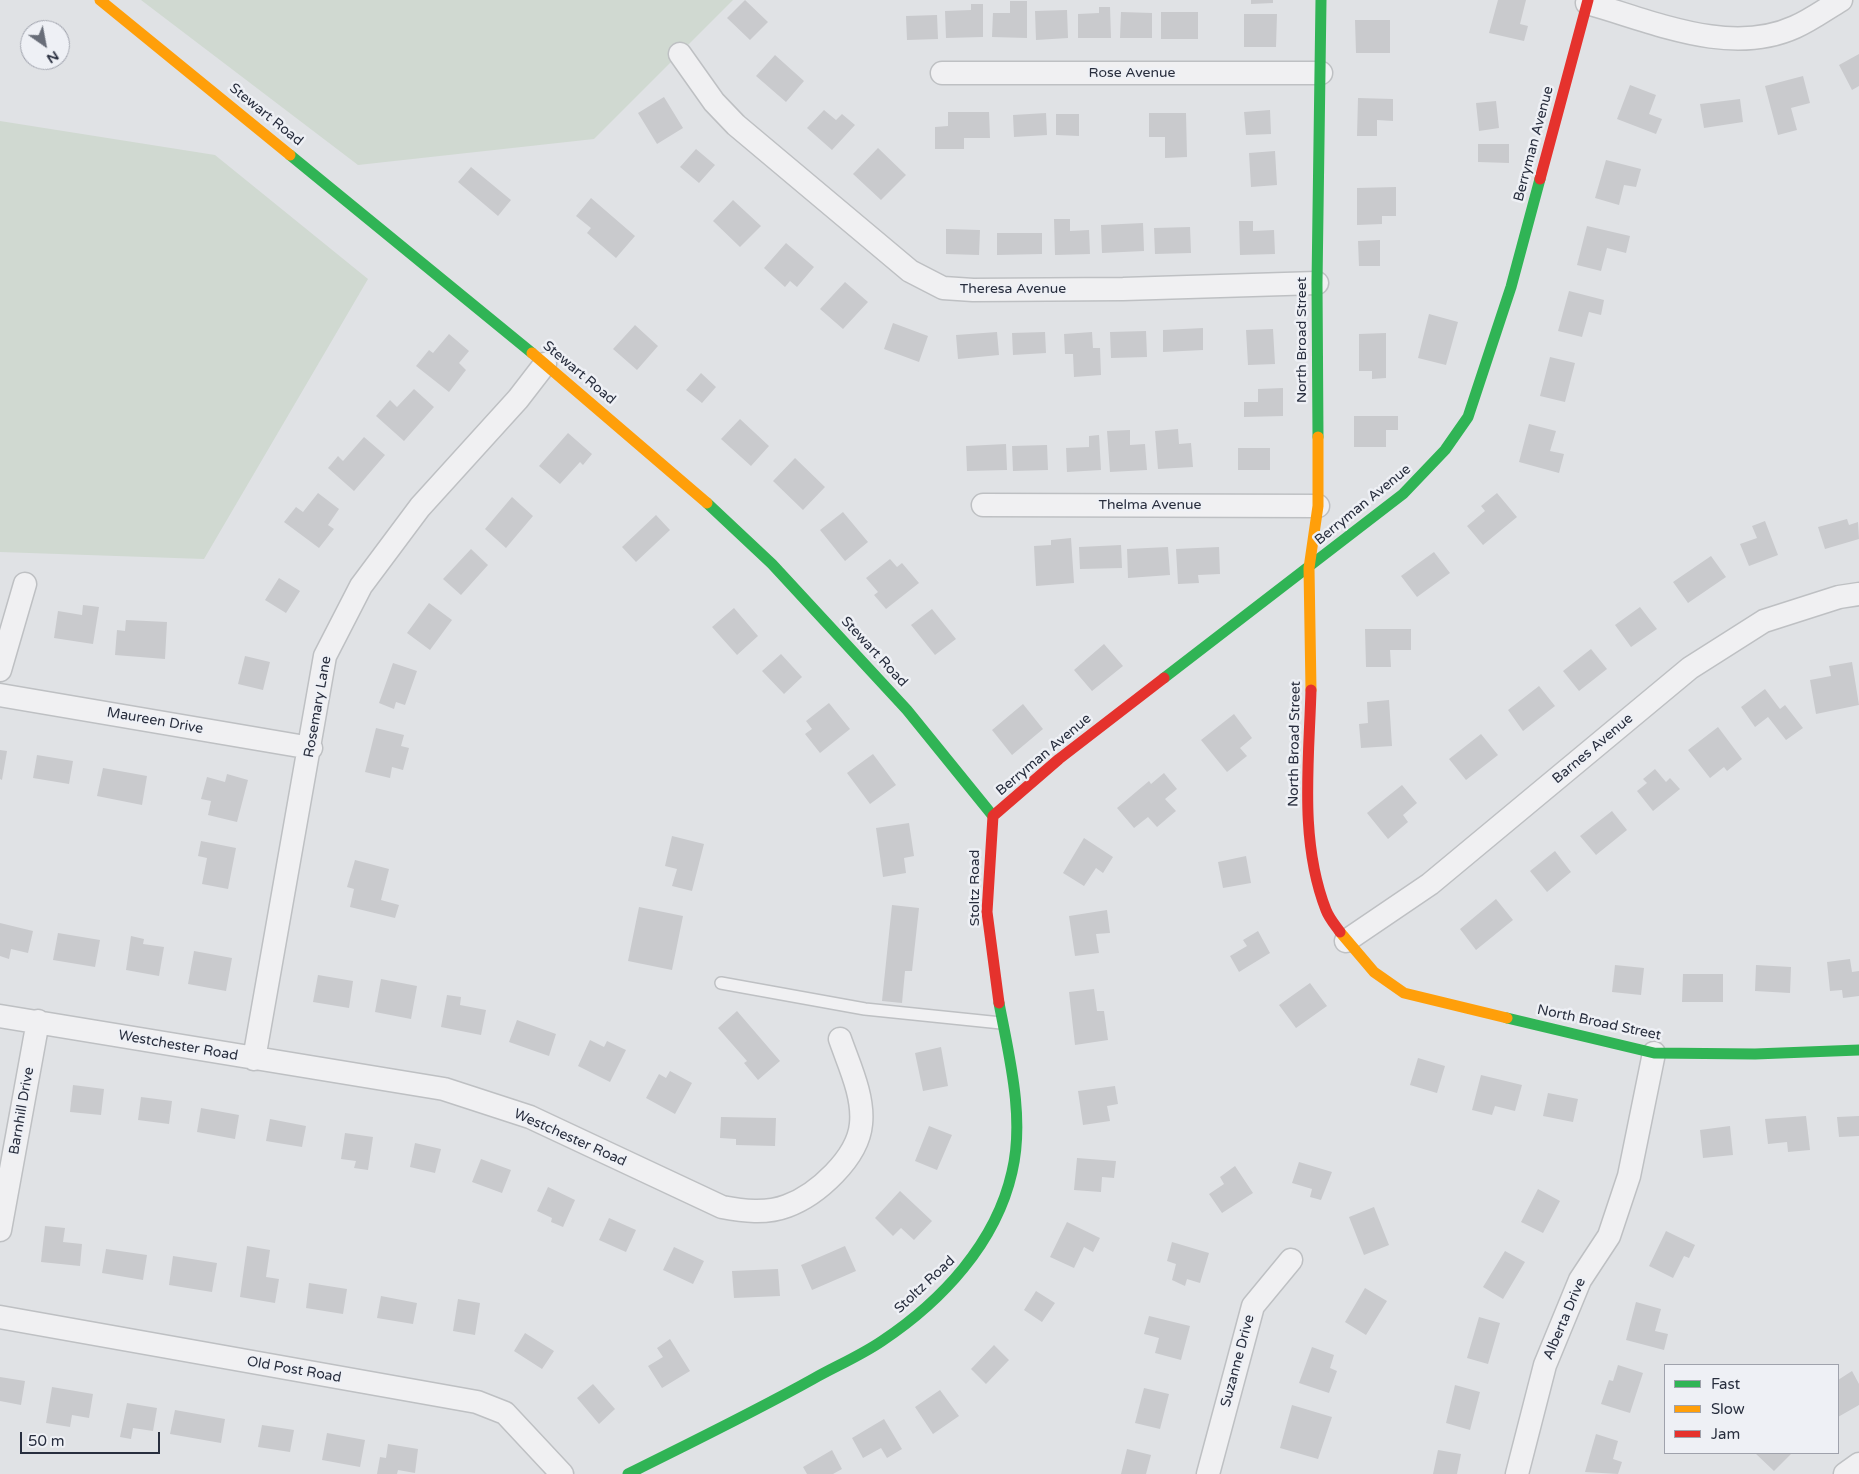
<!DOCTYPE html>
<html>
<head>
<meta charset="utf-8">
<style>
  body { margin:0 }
  #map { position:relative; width:1859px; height:1474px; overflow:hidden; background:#e0e2e5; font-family:"Varela Round",sans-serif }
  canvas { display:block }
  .legend { position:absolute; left:1664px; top:1364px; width:175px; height:90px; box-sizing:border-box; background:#eef0f5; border:1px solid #9fa2ac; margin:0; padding:6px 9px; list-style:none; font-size:15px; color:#282e3e }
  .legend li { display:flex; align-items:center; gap:10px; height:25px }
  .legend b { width:25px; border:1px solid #9fa2ac }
  .north { position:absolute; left:20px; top:20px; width:50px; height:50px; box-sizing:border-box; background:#eef0f5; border:1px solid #9fa2ac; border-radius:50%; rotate:147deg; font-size:14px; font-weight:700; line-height:20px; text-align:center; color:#282e3e }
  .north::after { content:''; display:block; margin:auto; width:18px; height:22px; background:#686d78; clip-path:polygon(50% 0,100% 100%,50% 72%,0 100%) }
  .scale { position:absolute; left:20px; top:1432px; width:140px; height:22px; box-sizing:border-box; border:2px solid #282e3e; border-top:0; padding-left:6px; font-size:15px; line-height:18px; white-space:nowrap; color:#282e3e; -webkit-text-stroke:4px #eef0f5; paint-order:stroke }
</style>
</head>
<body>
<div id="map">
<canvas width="1859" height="1474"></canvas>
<ul class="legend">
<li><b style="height:6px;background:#30b455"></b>Fast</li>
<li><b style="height:6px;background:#ff9f0a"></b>Slow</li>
<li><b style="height:6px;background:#e5322d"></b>Jam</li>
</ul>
<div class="north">N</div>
<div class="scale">50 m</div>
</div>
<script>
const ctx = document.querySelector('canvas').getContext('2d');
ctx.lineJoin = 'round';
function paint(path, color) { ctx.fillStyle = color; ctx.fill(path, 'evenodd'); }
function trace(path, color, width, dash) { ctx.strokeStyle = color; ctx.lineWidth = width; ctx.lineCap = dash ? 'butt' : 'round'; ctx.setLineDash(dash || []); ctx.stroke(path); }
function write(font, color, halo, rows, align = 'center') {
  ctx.font = font + ' "Varela Round",sans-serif'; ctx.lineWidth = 5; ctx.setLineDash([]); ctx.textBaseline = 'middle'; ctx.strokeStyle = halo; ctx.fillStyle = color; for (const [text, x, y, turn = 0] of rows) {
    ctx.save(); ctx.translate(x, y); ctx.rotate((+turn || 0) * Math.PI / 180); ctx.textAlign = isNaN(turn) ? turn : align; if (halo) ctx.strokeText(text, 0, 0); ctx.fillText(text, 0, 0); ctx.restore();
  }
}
paint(new Path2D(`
  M141,0H733L594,139L358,165Z
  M0,121L215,155L368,279L204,559L0,552Z`), '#d0d9d1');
paint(new Path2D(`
  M745,0L768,22L750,40L727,18Z
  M1251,0H1273V3L1251,4Z
  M1498,0H1526L1520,24L1528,26L1524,41L1489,33Z
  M1010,1H1027V38L992,37L993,13H1010Z
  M971,4H983V37L946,38L945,11L971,10Z
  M1099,7H1110L1111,38H1078V14L1099,13Z
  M1067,10L1068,38L1036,40L1035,11Z
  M1121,12L1152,13V38H1120Z
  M1161,12H1198V39H1161Z
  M1244,14H1277L1276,47H1244Z
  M937,15L938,39L907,40L906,16Z
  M1355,20H1390V53H1356Z
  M1859,54V86L1852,90L1839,65Z
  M775,55L804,81L786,102L756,76Z
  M1803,76L1810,103L1791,108L1797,130L1778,135L1765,86Z
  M1630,85L1656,95L1649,114L1662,119L1656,134L1617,119Z
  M664,97L683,128L657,144L638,113Z
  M1358,98L1393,99V121L1377,120V136H1357Z
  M1740,99L1743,122L1704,128L1700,104Z
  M1496,101L1499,128L1479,131L1476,103Z
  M824,110L836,120L842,114L855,125L832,150L807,128Z
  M1270,110L1271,134L1246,135L1244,112Z
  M948,112H989L990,138H964V149H935V127L948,126Z
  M1046,113L1047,135L1014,137L1013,115Z
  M1149,113H1186L1187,157L1165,158V137H1149Z
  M1056,114H1079V136L1056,135Z
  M1478,144H1509V163L1478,162Z
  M878,148L906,175L881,200L853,174Z
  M696,149L715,165L699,183L680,167Z
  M1275,151L1277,185L1251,187L1249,153Z
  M1606,160L1641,169L1636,187L1624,185L1619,205L1595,198Z
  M471,167L511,200L498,216L458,182Z
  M1396,187V216H1382V224L1357,225V188Z
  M591,198L635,236L616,258L587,233L591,228L576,216Z
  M733,200L761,226L740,247L713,221Z
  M1054,219H1070V231L1089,230L1090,254L1055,255Z
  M1239,221H1253V231L1274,230L1275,254L1240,255Z
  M1143,223L1144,251L1102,253L1101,225Z
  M1587,226L1630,236L1626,253L1607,248L1601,271L1577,265Z
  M1190,227L1191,253L1155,254L1154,228Z
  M946,229L980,230L979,255L946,254Z
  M997,233H1042V254L997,255Z
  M1380,240V266H1359L1358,241Z
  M786,243L814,267L797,287L790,281L785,287L764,268Z
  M845,282L868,302L843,329L820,309Z
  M1569,291L1604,300L1601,315L1589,312L1582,337L1558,331Z
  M1429,314L1458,322L1446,365L1418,358Z
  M893,323L928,336L919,362L884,349Z
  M635,325L658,346L637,370L613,349Z
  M1203,328V350L1163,352V330Z
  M1273,329L1275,364L1248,365L1246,330Z
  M1146,331L1147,357L1111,358L1110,332Z
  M997,332L999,355L958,359L956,335Z
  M1045,332L1046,353L1013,355L1012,333Z
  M1092,332L1093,348H1100L1101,375L1074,377L1073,354H1065L1064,334Z
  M1386,333V378L1372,379V371H1359V334Z
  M449,334L469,351L459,363L466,370L449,392L416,366L429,350L433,353Z
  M1550,357L1575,363L1565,402L1540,396Z
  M701,373L716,387L702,403L686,390Z
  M1283,388V416L1244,417V402H1258V389Z
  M414,389L434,407L404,441L376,416L390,400L397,407Z
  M1354,416H1398V430H1386V447H1354Z
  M740,419L769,446L751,466L721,439Z
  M1529,424L1556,431L1550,451L1564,454L1559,473L1519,462Z
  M1178,429L1179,444L1191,443L1193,467L1158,469L1155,431Z
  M1130,430V445L1145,444L1147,470L1110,472L1107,431Z
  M568,433L592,454L583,465L580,462L560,484L539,466Z
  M1099,435L1101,470L1067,472L1066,448L1089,447V436Z
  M364,437L385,455L354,491L328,468L338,456L343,461Z
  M1006,444L1007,470L967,471L966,446Z
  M1047,445L1048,470L1013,471L1012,446Z
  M1238,448H1270V470H1238Z
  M795,458L825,487L803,510L773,481Z
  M318,493L339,509L328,525L334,529L319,548L284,522L296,507L303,512Z
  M1497,493L1517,517L1483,545L1467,526L1485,511L1481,506Z
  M512,497L533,516L506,548L485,529Z
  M843,512L868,542L845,561L820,530Z
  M656,515L670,530L636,562L622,547Z
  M1847,519L1849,525L1858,522L1859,539L1825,549L1818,527Z
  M1765,521L1778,555L1749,566L1740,544L1757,538L1752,526Z
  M1071,538L1074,583L1036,586L1034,546L1051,545V540Z
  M1121,545L1122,568L1080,569L1079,547Z
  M1168,547L1170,575L1128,578L1127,549Z
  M1219,547L1220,574L1198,575L1199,583L1178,584L1176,549Z
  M471,549L488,565L461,595L443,579Z
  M1434,552L1450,573L1417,597L1401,576Z
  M1711,556L1726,577L1688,603L1673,582Z
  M890,559L897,567L902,563L919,583L886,609L874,595L878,592L866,578Z
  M279,578L300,591L286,613L265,600Z
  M429,603L452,620L430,650L407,633Z
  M83,605L99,607L93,644L54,638L58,611L82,615Z
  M1640,607L1657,629L1631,647L1615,625Z
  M734,608L758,636L737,655L712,627Z
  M932,609L956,639L935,655L911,625Z
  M126,620L167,622L165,659L115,655L117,630L125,631Z
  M1365,629H1411V650H1390L1391,667H1366Z
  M1104,644L1123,666L1092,691L1074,670Z
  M1591,649L1607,669L1579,691L1563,671Z
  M781,654L802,677L784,694L762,671Z
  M245,656L270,662L263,690L238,684Z
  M1852,662L1859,705L1816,714L1810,680L1831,676L1829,666Z
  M393,663L417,671L405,705L396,702L394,709L379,703Z
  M1539,686L1555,706L1523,731L1508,710Z
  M1765,689L1780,709L1785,705L1803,728L1786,740L1768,717L1755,727L1741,707Z
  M1389,700L1392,746L1361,748L1359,724L1368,723L1367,702Z
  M829,703L850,729L820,753L805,734L812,729L806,721Z
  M1023,704L1043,729L1012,755L992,730Z
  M1234,714L1252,738L1240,748L1247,756L1227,772L1201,740Z
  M1718,727L1742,759L1727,771L1724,767L1710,778L1688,750Z
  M376,728L404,735L401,746L409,748L403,770L392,767L390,778L365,772Z
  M1481,734L1498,755L1466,780L1449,759Z
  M0,750L7,751L2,780L0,779Z
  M873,754L896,785L870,804L847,773Z
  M37,755L73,761L69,784L33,778Z
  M103,768L147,776L142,805L97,796Z
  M1655,769L1666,782L1670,778L1680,789L1653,811L1637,791L1647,783L1643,779Z
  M1164,773L1177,789L1165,799L1176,811L1157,827L1148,817L1134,828L1117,808L1149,781L1151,784Z
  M227,774L248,780L237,822L208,815L211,801L201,799L207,777L225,782Z
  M1402,785L1417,803L1403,815L1408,822L1388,839L1367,813Z
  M1612,811L1627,830L1596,855L1580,836Z
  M909,823L914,856L904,858L906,873L883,877L876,828Z
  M672,836L704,844L692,891L672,886L677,869L665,866Z
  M1084,838L1113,857L1103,873L1096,868L1084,886L1063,873Z
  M201,841L236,848L228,889L202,884L207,858L198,856Z
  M1555,851L1571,872L1547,892L1530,871Z
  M1246,856L1251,883L1223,888L1218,862Z
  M355,860L389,869L381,900L399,905L395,918L350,907L354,889L347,887Z
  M1496,899L1513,920L1476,950L1460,929Z
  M892,905L919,908L912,971H905L902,1003L882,1001Z
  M639,907L683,916L672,970L628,961Z
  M1107,910L1110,933L1096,934L1099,953L1075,956L1069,916Z
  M0,923L33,931L28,953L11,949L9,959L0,956Z
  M1258,931L1270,953L1239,972L1230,956L1247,946L1243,940Z
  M58,933L100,940L95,967L53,960Z
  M131,936L144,939L143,944L164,947L159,976L126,970Z
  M194,951L232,958L226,991L188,984Z
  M1850,959L1852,972L1859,971V996L1843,998L1842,990L1830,991L1827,962Z
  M1615,965L1644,968L1641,995L1612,992Z
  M1756,965L1791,967L1790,993L1755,991Z
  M1683,974H1723V1002H1682Z
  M318,975L353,981L349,1008L313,1002Z
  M381,979L417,986L411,1019L375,1012Z
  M1310,983L1327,1006L1296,1028L1279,1005Z
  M1094,989L1097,1011H1104L1108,1040L1075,1045L1069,992Z
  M447,995L461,997L460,1005L486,1010L481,1035L441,1027Z
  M737,1011L780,1061L758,1080L744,1063L747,1061L718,1028Z
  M517,1020L556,1034L549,1056L509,1042Z
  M590,1040L604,1047L607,1041L626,1050L610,1082L578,1066Z
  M941,1047L948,1086L923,1091L915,1053Z
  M1418,1058L1445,1066L1437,1093L1410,1085Z
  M670,1071L692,1083L675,1114L646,1098L659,1074L666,1078Z
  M1481,1075L1522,1085L1515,1111L1495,1106L1492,1115L1472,1110Z
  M73,1085L104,1089L101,1115L70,1112Z
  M1115,1086L1118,1104L1107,1106L1110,1121L1083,1125L1078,1091Z
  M1548,1093L1578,1099L1573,1122L1543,1116Z
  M141,1097L172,1101L169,1124L138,1120Z
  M201,1108L239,1115L235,1139L197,1132Z
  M1806,1116L1810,1150L1788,1152L1787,1142L1768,1144L1765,1119Z
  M1859,1116V1136L1839,1137L1837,1117Z
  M721,1117L776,1118L775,1146L736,1145V1139L720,1138Z
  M270,1119L306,1126L302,1147L266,1141Z
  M929,1126L952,1135L937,1170L915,1161Z
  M1730,1126L1733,1155L1703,1158L1700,1130Z
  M345,1133L373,1137L368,1170L354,1168L356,1161L341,1159Z
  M415,1143L441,1149L435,1173L410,1167Z
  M1077,1158L1116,1161L1114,1178L1102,1177L1101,1192L1074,1190Z
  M481,1159L511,1170L502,1193L472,1182Z
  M1299,1162L1332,1172L1321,1200L1310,1197L1312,1189L1292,1183Z
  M1235,1166L1253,1193L1222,1213L1209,1194L1224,1184L1220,1177Z
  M548,1187L575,1200L563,1227L551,1222L552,1218L537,1211Z
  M1538,1189L1560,1201L1543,1233L1521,1222Z
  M900,1191L932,1221L914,1240L901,1228L893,1236L875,1218Z
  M1374,1207L1389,1245L1364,1255L1349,1217Z
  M609,1218L636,1230L626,1252L599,1240Z
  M1067,1222L1100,1238L1093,1252L1084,1247L1074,1268L1050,1257Z
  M45,1226L65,1228L63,1242L82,1244L80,1266L41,1262Z
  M1666,1231L1695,1245L1689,1258L1684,1256L1673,1278L1649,1266Z
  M1172,1242L1209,1253L1200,1283L1187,1279L1185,1286L1172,1280L1176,1264L1167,1261Z
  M247,1246L270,1250L266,1277L279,1279L275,1303L240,1297Z
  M845,1246L856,1271L812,1290L801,1265Z
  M674,1247L704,1261L693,1284L663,1270Z
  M106,1249L147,1255L143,1280L102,1273Z
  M1505,1251L1525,1262L1503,1299L1483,1287Z
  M173,1256L217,1263L212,1292L169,1285Z
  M778,1269L780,1296L734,1298L732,1271Z
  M309,1283L347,1289L343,1314L306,1308Z
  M1365,1288L1387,1301L1366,1335L1345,1322Z
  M1036,1291L1055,1303L1042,1322L1024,1310Z
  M381,1296L417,1303L413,1324L377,1318Z
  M458,1299L480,1303L475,1335L453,1331Z
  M1636,1302L1661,1309L1655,1331L1668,1334L1664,1350L1626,1340Z
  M1149,1316L1190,1326L1181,1360L1155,1353L1159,1338L1144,1334Z
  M1479,1317L1500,1323L1488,1364L1467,1358Z
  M525,1333L554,1351L542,1369L514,1351Z
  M670,1339L690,1371L662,1388L648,1366L663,1357L657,1348Z
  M994,1345L1009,1360L986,1384L971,1369Z
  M1312,1347L1334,1355L1330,1368L1337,1371L1329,1393L1299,1383Z
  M1618,1365L1643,1373L1630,1413L1601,1404L1609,1380L1613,1381Z
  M1852,1371L1859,1384V1405L1838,1417V1380Z
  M0,1377L25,1381L21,1405L0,1401Z
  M593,1384L615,1409L599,1424L577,1398Z
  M1455,1385L1480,1392L1470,1430L1446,1423Z
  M52,1387L93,1394L89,1418L72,1415L70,1427L46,1423Z
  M1144,1388L1169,1394L1160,1429L1135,1423Z
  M940,1390L959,1416L933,1434L915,1407Z
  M127,1403L157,1408L153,1431L133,1428L131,1439L120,1437Z
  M1292,1405L1332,1417L1318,1459L1280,1448Z
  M175,1410L225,1419L221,1443L170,1434Z
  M884,1419L902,1449L887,1458L881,1448L863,1458L852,1438Z
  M262,1425L294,1430L290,1452L258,1447Z
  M327,1433L365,1440L360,1467L322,1460Z
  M1596,1434L1618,1441L1613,1459L1622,1462L1618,1474L1585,1472Z
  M388,1444L418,1449L415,1473L398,1470L397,1474H377L380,1457L386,1458Z
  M1127,1449L1151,1455L1146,1474H1121Z
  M832,1450L842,1469L833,1474H807L803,1467Z
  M1438,1450L1461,1454L1457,1474H1433Z
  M1755,1453H1792L1774,1471Z`), '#c9cacd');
const lane = new Path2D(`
  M721,983L865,1009L1001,1023`);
const street = new Path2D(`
  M1587,3C1652,21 1729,57 1795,27C1811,20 1826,9 1841,0
  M680,54L714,102L736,125L910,271L943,288L973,290L1123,289L1317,283
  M942,73H1321
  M983,505L1318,506
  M0,670L25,584
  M0,695L311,748
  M1346,941L1430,884L1690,668L1764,621L1839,597L1859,594
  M0,1016L444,1089L530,1117L722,1207C743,1211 766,1214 787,1206C817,1195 858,1158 861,1124C864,1096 849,1065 840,1039
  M254,1059L325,656L361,586L420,507L518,399L545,364
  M0,1230L38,1021
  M0,1317L477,1402L505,1413L562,1474
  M1208,1474L1253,1306L1291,1260
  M1517,1474L1545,1365L1580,1280L1609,1236L1629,1176L1654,1053
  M1845,1474L1859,1464`);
trace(lane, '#bec0c3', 14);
trace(street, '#bec0c3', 25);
trace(lane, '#f0f0f2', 11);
trace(street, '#f0f0f2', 22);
trace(new Path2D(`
  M290,155L532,353
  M1318,437L1317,283L1321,0
  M707,503L772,564L907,710L993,816
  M1164,678L1403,494L1445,450L1468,417L1511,287L1540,179
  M1507,1018L1654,1053L1755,1054L1859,1050
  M628,1474C690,1443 752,1413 813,1379C836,1366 860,1356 882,1341C942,1301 996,1243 1012,1172C1025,1118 1009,1056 999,1003`), '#30b455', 11);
trace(new Path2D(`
  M100,0L290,155
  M532,353L707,503
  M1311,690L1309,568L1318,506V437
  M1340,932L1374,972L1404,993L1507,1018`), '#ff9f0a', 11);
trace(new Path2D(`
  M1540,179L1588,0
  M1311,690C1309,762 1299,841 1326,910C1329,918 1335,925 1340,932
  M993,816L1059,759L1164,678
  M993,816L987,912L999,1003`), '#e5322d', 11);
write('14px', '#282e3e', '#eef0f5', [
  ["Rose Avenue",1132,73],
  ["Stewart Road",266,115,39],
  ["Berryman Avenue",1534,144,-75],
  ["Theresa Avenue",1013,289],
  ["North Broad Street",1302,340,-90],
  ["Stewart Road",579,373,40],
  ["Thelma Avenue",1150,505],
  ["Berryman Avenue",1363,505,-39],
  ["Stewart Road",874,652,47],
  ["Rosemary Lane",318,707,-80],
  ["Maureen Drive",155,721,10],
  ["North Broad Street",1295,744,-89],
  ["Barnes Avenue",1593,749,-40],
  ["Berryman Avenue",1044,755,-40],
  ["Stoltz Road",975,888,-90],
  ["North Broad Street",1599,1023,12],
  ["Westchester Road",178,1046,10],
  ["Barnhill Drive",22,1111,-80],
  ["Westchester Road",570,1138,24],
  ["Stoltz Road",925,1285,-43],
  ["Alberta Drive",1565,1319,-67],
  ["Suzanne Drive",1238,1361,-75],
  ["Old Post Road",294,1370,10]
]);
</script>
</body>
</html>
